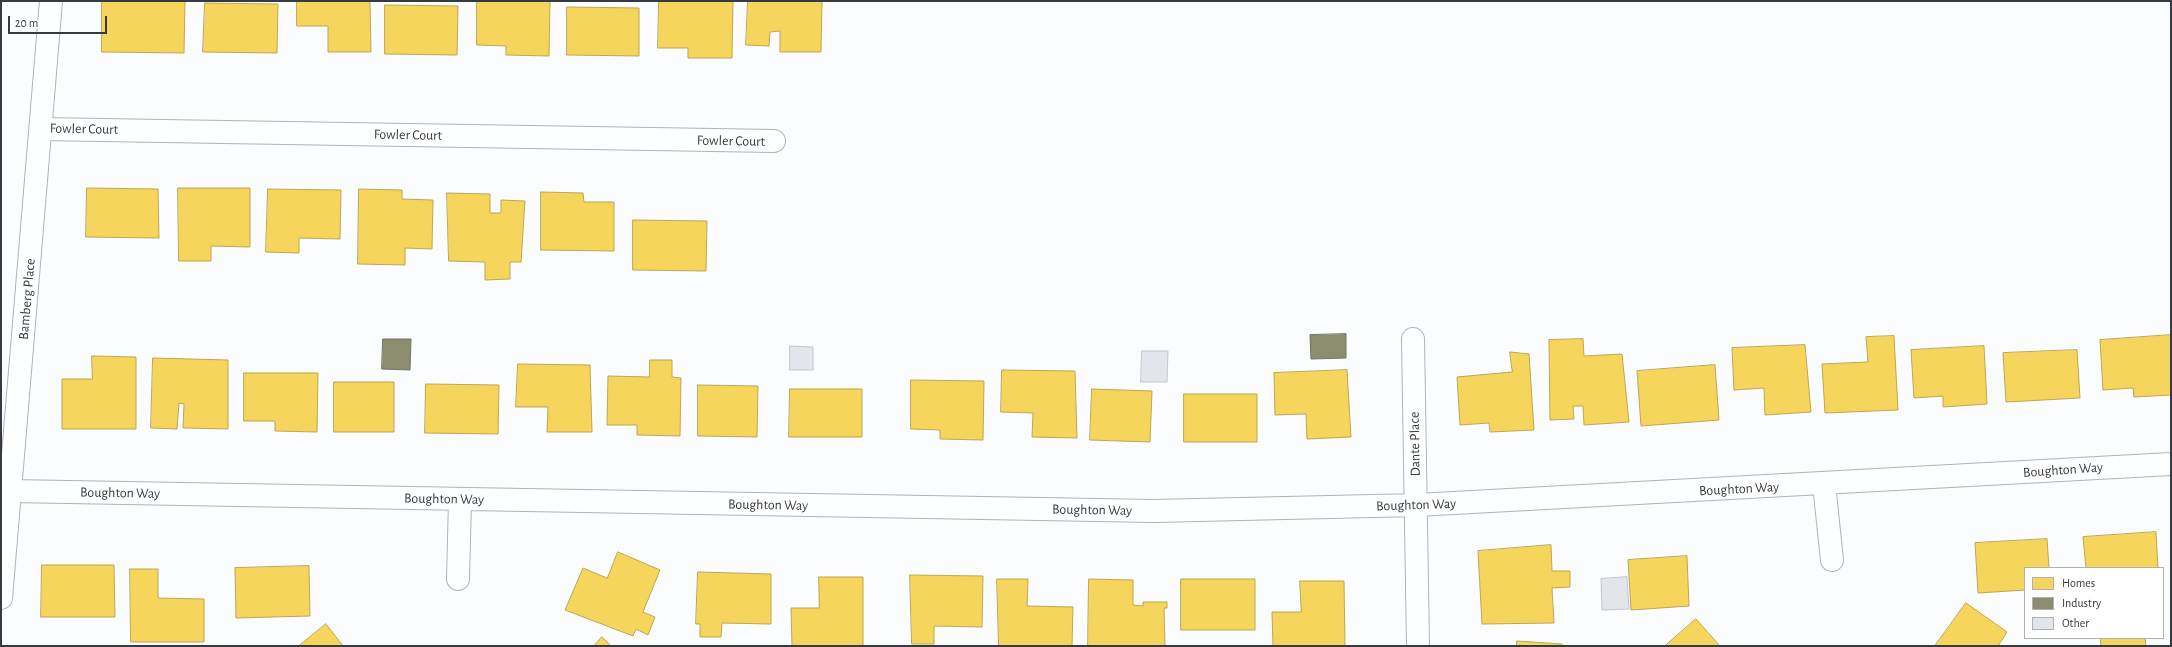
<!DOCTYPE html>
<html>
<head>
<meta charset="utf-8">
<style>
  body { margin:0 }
  #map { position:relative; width:2172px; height:647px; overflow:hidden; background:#fafcfe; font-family:"Alegreya Sans",sans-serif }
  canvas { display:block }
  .frame { position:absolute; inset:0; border:2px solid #363b42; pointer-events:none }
  .legend { position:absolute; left:2024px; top:567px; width:140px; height:72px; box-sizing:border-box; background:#fff; border:1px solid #afb1b3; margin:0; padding:5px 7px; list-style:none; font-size:12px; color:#363b42 }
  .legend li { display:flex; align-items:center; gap:8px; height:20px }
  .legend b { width:20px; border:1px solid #afb1b3 }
  .scale { position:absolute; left:8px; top:16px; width:99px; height:18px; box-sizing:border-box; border:2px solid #363b42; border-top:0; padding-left:5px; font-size:12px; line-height:14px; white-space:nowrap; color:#363b42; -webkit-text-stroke:3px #fff; paint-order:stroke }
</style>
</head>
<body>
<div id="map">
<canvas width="2172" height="647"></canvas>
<div class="frame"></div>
<ul class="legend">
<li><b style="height:11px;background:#f6d55c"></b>Homes</li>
<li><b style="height:11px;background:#8c8c6e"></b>Industry</li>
<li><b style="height:11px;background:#e2e5ea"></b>Other</li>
</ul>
<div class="scale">20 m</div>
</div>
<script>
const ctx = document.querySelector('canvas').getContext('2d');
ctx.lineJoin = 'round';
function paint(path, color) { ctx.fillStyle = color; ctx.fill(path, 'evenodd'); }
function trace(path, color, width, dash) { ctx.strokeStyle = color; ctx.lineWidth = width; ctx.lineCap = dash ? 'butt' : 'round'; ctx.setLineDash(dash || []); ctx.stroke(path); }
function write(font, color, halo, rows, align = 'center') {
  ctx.font = font + ' "Alegreya Sans",sans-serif'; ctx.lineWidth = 4; ctx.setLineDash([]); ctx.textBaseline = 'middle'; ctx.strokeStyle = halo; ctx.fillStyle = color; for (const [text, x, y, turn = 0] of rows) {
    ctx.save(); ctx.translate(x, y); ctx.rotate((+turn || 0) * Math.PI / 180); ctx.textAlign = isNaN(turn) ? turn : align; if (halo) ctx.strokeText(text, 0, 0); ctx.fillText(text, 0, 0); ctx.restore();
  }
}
const homes = new Path2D(`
  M102,1H185L184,53L102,52Z
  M297,1H370L371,52H328V26H297Z
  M477,1H550L549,56L506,55V46L477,45Z
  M659,1H733L732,58H688V48H658Z
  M748,1H822L821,52H780V31L770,32L769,46L746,45Z
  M205,3L278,4L277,53L203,52Z
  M385,5L458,6L457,55L385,54Z
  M567,7L639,8V56L567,55Z
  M87,188L158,189L159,238L86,237Z
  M178,188H250V247L211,246V261H179Z
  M268,189L341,190L340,239L299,238V253L266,252Z
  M359,189L402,190V199L433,200L432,249L405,248V265L358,264Z
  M541,192L583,193L584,202H614V251L541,250Z
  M447,193L490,194V213H501V200L525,201L521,262H510V279L485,280V262L449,261Z
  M633,220L707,221L706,271L633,270Z
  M2171,335V395L2134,397L2133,388L2103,390L2100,340Z
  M1894,336L1898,410L1825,413L1822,364L1868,362L1866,337Z
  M1583,339L1584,356L1622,354L1629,422L1584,425L1583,406H1573L1574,419L1550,420L1549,340Z
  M1805,345L1811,412L1765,415L1764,388L1734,390L1732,348Z
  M1984,346L1987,404L1943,407V396L1914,398L1911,350Z
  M2077,350L2080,398L2006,402L2003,353Z
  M1510,352L1529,354L1534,430L1490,432L1489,423L1460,425L1457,377L1512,372Z
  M92,356L136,357V429H62V379H92Z
  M153,358L228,360V429L183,428L184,404L179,403L177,429L151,428Z
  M650,360H672V377L681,378L680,436L637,435V425H607L608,376L649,377Z
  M518,364L590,365L592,432H547L548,407H516Z
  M1715,365L1719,420L1641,426L1637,371Z
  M1002,370L1075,371L1077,438L1032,437L1033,413L1001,412Z
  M1347,370L1351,437L1307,439L1306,414L1275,415L1274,373Z
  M244,373H318L317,432L275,431V421H244Z
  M911,380L984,381L983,440L940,439V430L911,429Z
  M334,382H394V432H334Z
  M426,384L499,385L498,434L425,433Z
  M698,385L758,386L757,437L698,436Z
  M790,389H862V437H789Z
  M1092,389L1152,391L1150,442L1090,440Z
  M1184,394H1257V442H1184Z
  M2156,532L2158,568H2086L2083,537Z
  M2047,539L2049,568H2025V590L1978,593L1975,543Z
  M1551,545L1552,571H1570V587L1552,588L1554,623L1482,624L1478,551Z
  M618,552L660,570L643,612L655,617L648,635L636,629L633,636L565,610L583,568L607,578Z
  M1687,556L1689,606L1631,610L1628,560Z
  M42,565H114L115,617H41Z
  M309,566L310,616L236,618L235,568Z
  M130,569H158V598L204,599V642H131Z
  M698,572L771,574V624L722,623L721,637H700V624H696Z
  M910,575L983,576L982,627L934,626V644H912Z
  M819,577H863V646H792L791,608H819Z
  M997,579H1028L1027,606L1073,607L1072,646H999Z
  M1089,579L1133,580V605L1143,606V602H1167V608H1164L1165,646H1088Z
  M1181,579H1255V630H1181Z
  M1300,581H1344L1345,646H1273L1272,612H1301Z
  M1966,603L2007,632L1998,646H1935Z
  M1696,619L1720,646H1665Z
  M326,624L343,646H299Z
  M602,637L611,646H594Z
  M2101,638H2145L2146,646H2101Z
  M1517,641L1562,644V646H1517Z`);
paint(homes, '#f6d55c');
trace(homes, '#bca754', 1);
const industry = new Path2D(`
  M1346,334V358L1311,359L1310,335Z
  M383,339H411L410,370L382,369Z`);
paint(industry, '#8c8c6e');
trace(industry, '#727461', 1);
const building = new Path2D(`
  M790,346L813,347V370H790Z
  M1142,351H1168L1167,382H1141Z
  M1627,577L1629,609L1602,610L1601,579Z`);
paint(building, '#e2e5ea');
trace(building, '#c3c7cb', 1);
const minor = new Path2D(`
  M41,129L774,141
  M1413,339L1418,646
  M1824,484L1832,560
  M11,491L1154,511L1417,505L2171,464
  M458,579L460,500
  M1,598L51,1`);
trace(minor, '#b0b3b7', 24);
trace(minor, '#feffff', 22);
write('14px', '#363b42', '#fff', [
  ["Fowler Court",84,129,1],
  ["Fowler Court",408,135,1],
  ["Fowler Court",731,141,1],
  ["Bamberg Place",27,299,-85],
  ["Dante Place",1415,444,-91],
  ["Boughton Way",2063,470,-4],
  ["Boughton Way",1739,489,-3],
  ["Boughton Way",120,493,1],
  ["Boughton Way",444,499,1],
  ["Boughton Way",768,505,1],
  ["Boughton Way",1416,505,-2],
  ["Boughton Way",1092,510,1]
]);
</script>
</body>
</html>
